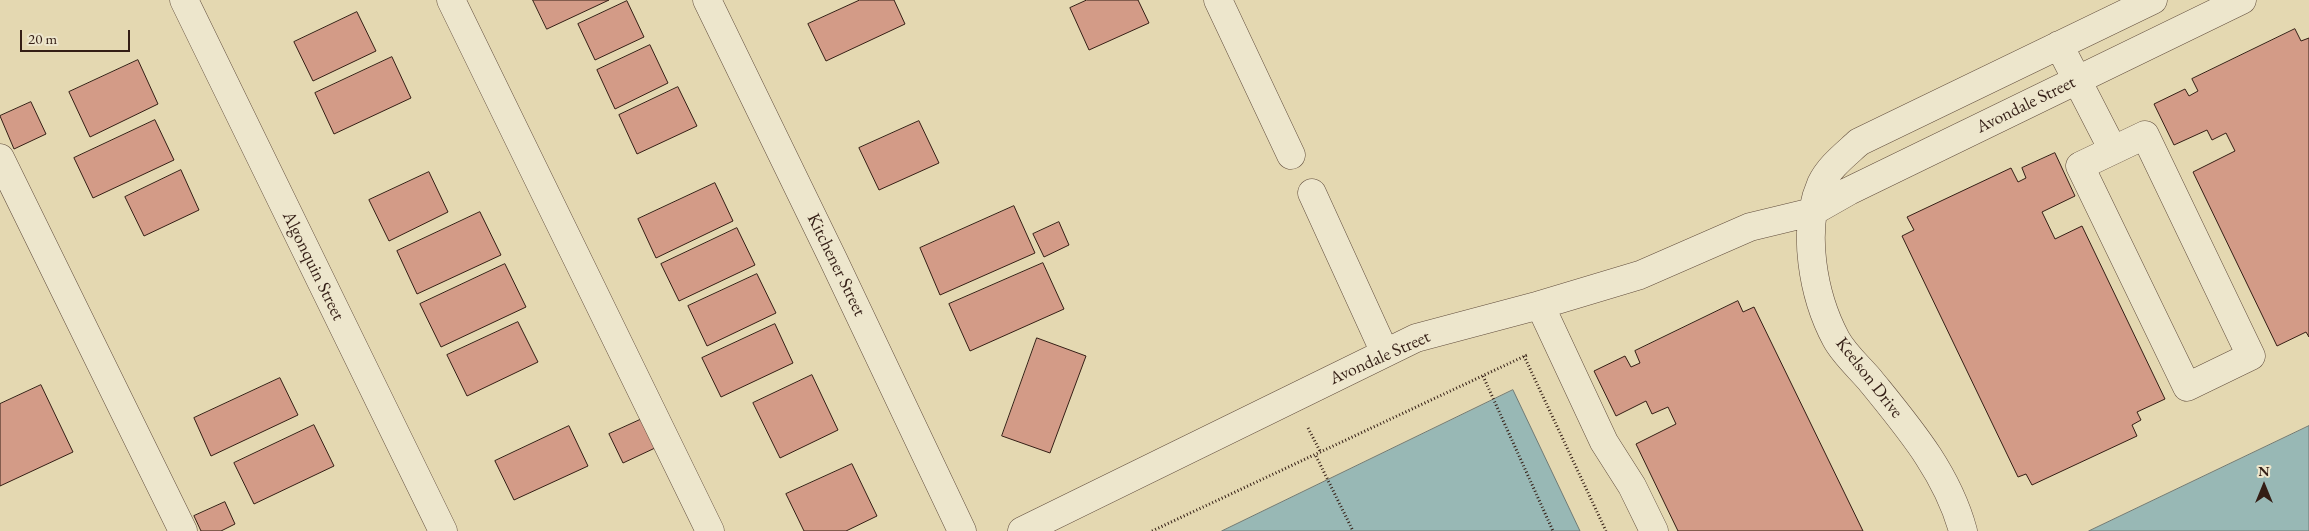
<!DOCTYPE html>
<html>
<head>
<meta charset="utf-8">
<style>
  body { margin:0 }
  #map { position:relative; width:2309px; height:531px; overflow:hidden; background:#e4d8b1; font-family:"EB Garamond",serif }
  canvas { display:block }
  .north { position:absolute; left:2239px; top:461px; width:50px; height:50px; -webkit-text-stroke:4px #ede6cc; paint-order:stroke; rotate:0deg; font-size:14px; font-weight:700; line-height:20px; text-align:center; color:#341e15 }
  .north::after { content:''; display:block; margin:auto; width:18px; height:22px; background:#341e15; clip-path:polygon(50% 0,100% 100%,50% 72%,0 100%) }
  .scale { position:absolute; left:20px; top:30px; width:110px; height:22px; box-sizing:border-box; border:2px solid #341e15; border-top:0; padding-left:6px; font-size:15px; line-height:18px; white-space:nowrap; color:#341e15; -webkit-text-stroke:4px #ede6cc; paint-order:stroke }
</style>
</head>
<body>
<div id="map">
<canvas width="2309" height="531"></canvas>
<div class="north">N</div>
<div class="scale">20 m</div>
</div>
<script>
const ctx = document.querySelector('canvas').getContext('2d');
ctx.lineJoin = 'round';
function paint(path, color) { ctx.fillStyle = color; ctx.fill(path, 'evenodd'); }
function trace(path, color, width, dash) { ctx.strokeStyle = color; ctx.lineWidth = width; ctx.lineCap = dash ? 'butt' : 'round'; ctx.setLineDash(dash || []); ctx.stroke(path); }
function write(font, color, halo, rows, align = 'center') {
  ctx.font = font + ' "EB Garamond",serif'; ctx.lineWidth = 5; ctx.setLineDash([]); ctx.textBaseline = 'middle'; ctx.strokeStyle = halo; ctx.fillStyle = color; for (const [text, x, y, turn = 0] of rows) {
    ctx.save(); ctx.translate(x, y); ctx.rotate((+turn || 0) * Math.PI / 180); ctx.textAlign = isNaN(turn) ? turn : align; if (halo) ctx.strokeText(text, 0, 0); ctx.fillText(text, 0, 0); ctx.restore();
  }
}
const water = new Path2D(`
  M1513,390L1580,531H1222Z
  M2309,426V531H2089Z`);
paint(water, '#98b8b5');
trace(water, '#707a75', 1);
const building = new Path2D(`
  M533,0H609L547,29Z
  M860,0H894L905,24L826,61L808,24Z
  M1087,0H1138L1149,23L1089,50L1070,8Z
  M627,1L644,37L595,60L578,24Z
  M357,12L376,51L313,81L294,42Z
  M2295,29L2301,41L2309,38V337L2306,332L2277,346L2193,172L2235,151L2226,133L2212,140L2207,130L2174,145L2154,104L2185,89L2189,96L2198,91L2192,79Z
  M650,45L668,83L615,109L597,70Z
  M392,57L411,98L334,134L315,93Z
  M138,60L158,104L90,137L69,92Z
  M678,87L697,126L637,154L619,115Z
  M31,102L46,134L14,149L0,116Z
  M155,120L174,160L93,198L74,158Z
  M919,121L939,163L879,190L859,148Z
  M2055,153L2075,196L2042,212L2055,239L2082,226L2165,399L2137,412L2141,420L2132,425L2137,436L2032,485L2026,474L2018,477L1902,236L1914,230L1907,217L2011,168L2018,182L2026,178L2022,168Z
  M181,170L199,210L144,236L125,197Z
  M429,172L448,212L389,241L369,200Z
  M715,183L733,221L656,258L638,219Z
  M1014,206L1035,253L940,295L920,248Z
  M480,212L501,255L417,294L397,251Z
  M1059,222L1069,245L1044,257L1033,234Z
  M737,228L755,265L679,301L661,264Z
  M1043,263L1064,309L970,351L949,304Z
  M505,264L526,307L441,347L420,304Z
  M757,274L776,313L707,346L688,306Z
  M1738,301L1743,312L1754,307L1863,531H1678L1636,444L1676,424L1668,407L1652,414L1646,401L1616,416L1594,371L1625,356L1631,367L1640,363L1635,351Z
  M518,322L538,362L467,396L447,355Z
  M775,324L793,363L721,397L702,358Z
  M1037,338L1086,356L1050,453L1002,436Z
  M812,375L838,430L780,458L753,403Z
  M280,378L298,415L211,456L194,418Z
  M41,385L73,452L0,486V404Z
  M642,419L655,448L623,463L609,434Z
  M314,425L334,466L254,504L234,463Z
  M569,426L588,466L514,500L495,461Z
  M852,464L877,516L846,531H804L786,494Z
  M225,502L235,524L221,531H201L194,516Z`);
paint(building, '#d39b87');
trace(building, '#341e15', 1);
const minor = new Path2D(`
  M184,0L443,531
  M451,0L710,531
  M707,0L833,259L962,531
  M1218,0L1291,155
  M2059,45L2113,150
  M2145,135L2251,356L2187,387L2080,166Z
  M0,158L183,531
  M1312,193L1385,353
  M1540,305L1604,442L1632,486L1654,531
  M1022,531L1416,338L1540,305L1640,275L1750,227L1812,212L1849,191L2242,0
  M1963,531C1947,472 1908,427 1870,380C1859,367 1844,354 1836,339C1813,296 1801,230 1821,184C1829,167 1845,155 1859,142L2153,0`);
trace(minor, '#604c3c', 29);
trace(new Path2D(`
  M1524,356L1606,531
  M1483,376L1553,531
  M1308,428L1321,453
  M1316,456L1353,531
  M1152,531L1527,355`), '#341e15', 3, [1, 2.5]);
trace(minor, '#ede6cc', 28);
write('18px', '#341e15', '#ede6cc', [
  ["Avondale Street",2026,105,-26],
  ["Kitchener Street",836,265,64],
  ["Algonquin Street",313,266,64],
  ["Avondale Street",1380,358,-24],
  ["Keelson Drive",1869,378,52]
]);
</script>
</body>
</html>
